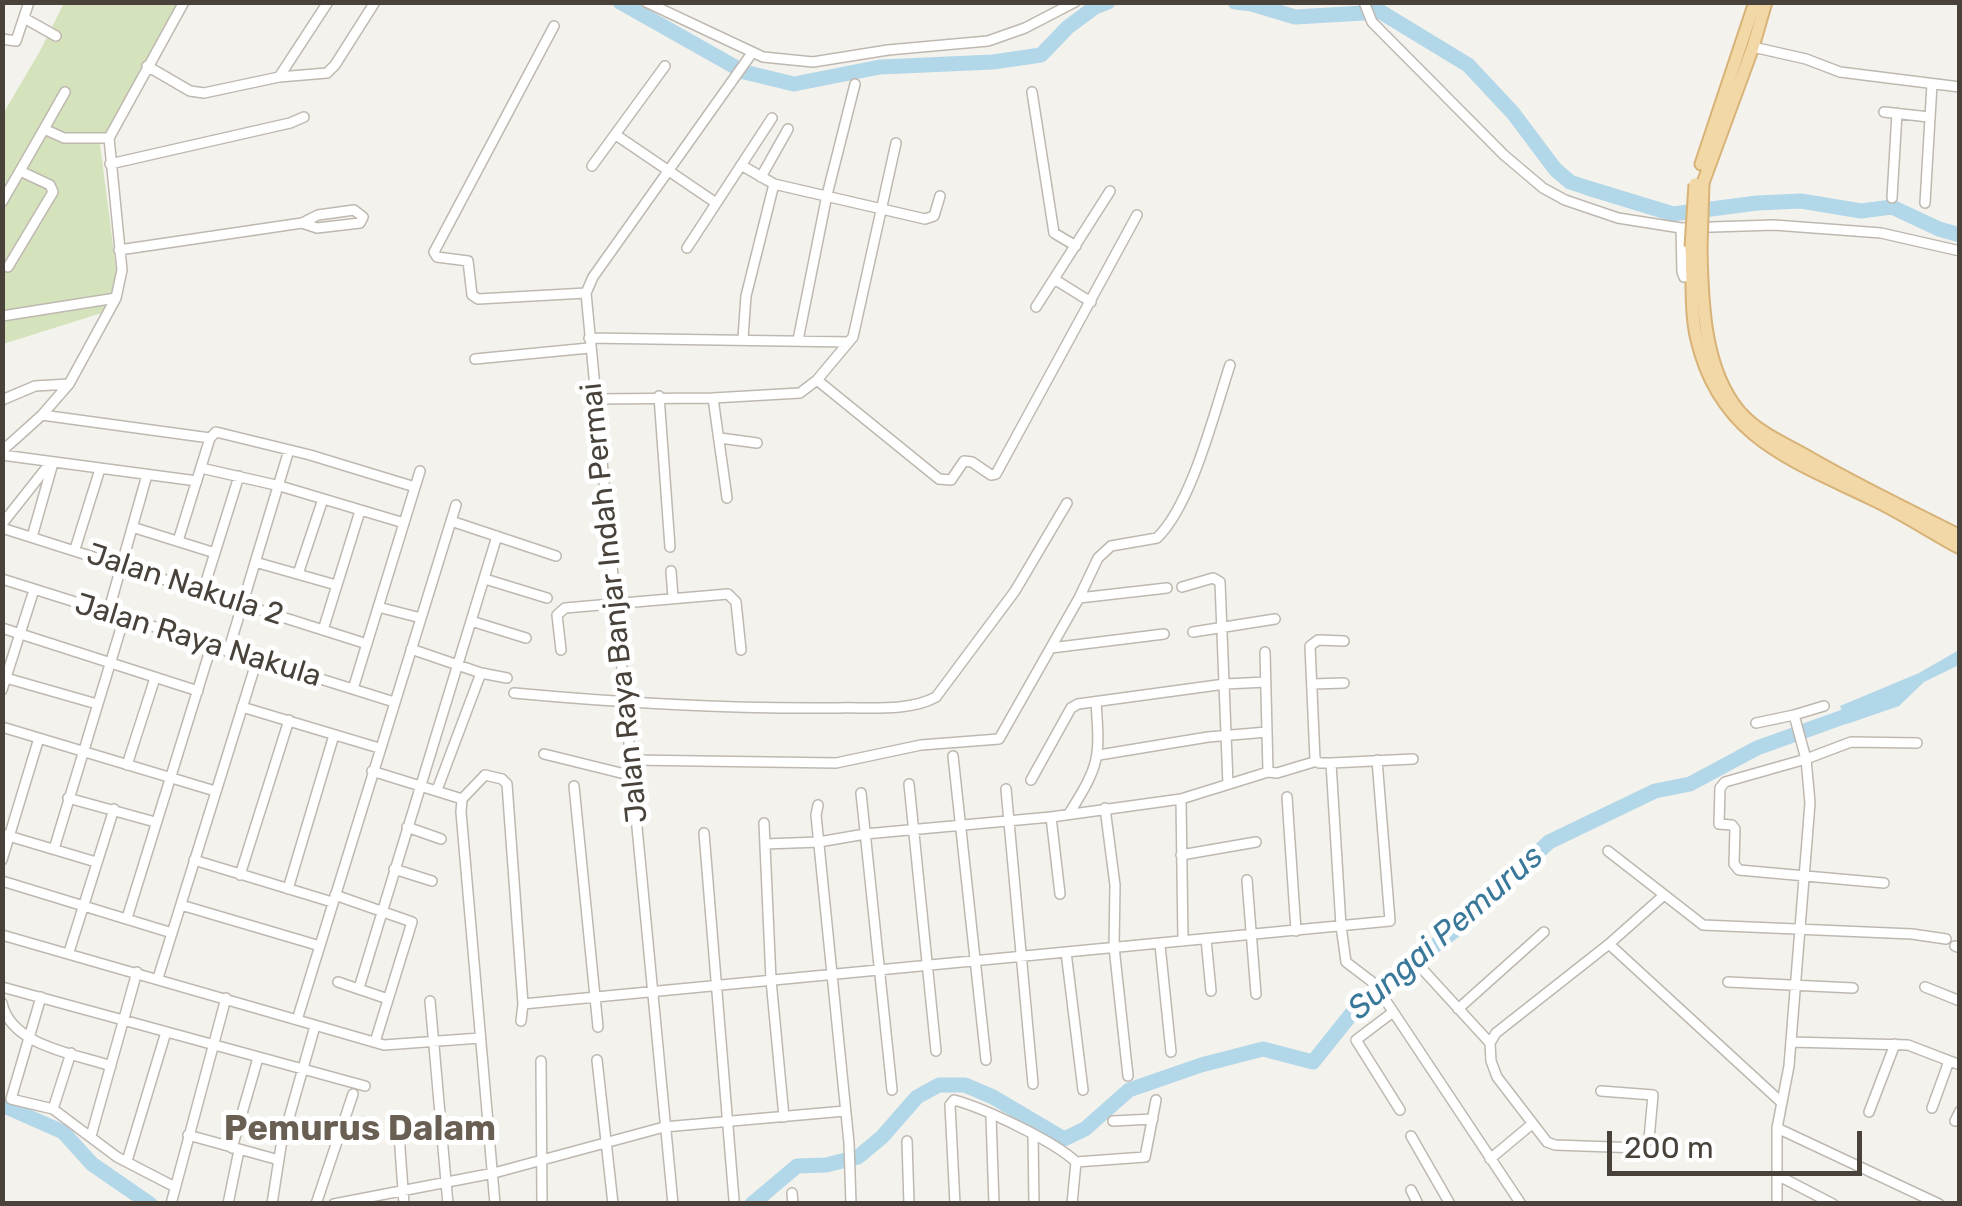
<!DOCTYPE html>
<html>
<head>
<meta charset="utf-8">
<style>
  body { margin:0 }
  #map { position:relative; width:1962px; height:1206px; overflow:hidden; background:#f4f2ed; font-family:Rubik,sans-serif }
  canvas { display:block }
  .frame { position:absolute; inset:0; border:5px solid #48423b; pointer-events:none }
  .scale { position:absolute; left:1607px; top:1131px; width:255px; height:45px; box-sizing:border-box; border:5px solid #48423b; border-top:0; padding-left:12px; font-size:30px; line-height:35px; white-space:nowrap; color:#48423b; -webkit-text-stroke:8px #fff; paint-order:stroke }
</style>
</head>
<body>
<div id="map">
<canvas width="1962" height="1206"></canvas>
<div class="frame"></div>
<div class="scale">200 m</div>
</div>
<script>
const ctx = document.querySelector('canvas').getContext('2d');
ctx.lineJoin = 'round';
function paint(path, color) { ctx.fillStyle = color; ctx.fill(path, 'evenodd'); }
function trace(path, color, width, dash) { ctx.strokeStyle = color; ctx.lineWidth = width; ctx.lineCap = dash ? 'butt' : 'round'; ctx.setLineDash(dash || []); ctx.stroke(path); }
function write(font, color, halo, rows, align = 'center') {
  ctx.font = font + ' Rubik,sans-serif'; ctx.lineWidth = 10; ctx.setLineDash([]); ctx.textBaseline = 'middle'; ctx.strokeStyle = halo; ctx.fillStyle = color; for (const [text, x, y, turn = 0] of rows) {
    ctx.save(); ctx.translate(x, y); ctx.rotate((+turn || 0) * Math.PI / 180); ctx.textAlign = isNaN(turn) ? turn : align; if (halo) ctx.strokeText(text, 0, 0); ctx.fillText(text, 0, 0); ctx.restore();
  }
}
paint(new Path2D(`
  M64,3H179L100,144L118,284L105,312L3,344V114L40,51Z`), '#d4e3bb');
paint(new Path2D(`
  M1959,650V665L1924,682L1899,706L1847,724L1840,706L1919,673Z`), '#b1d7e9');
trace(new Path2D(`
  M620,2L744,72L794,84L880,67L993,62L1041,55L1068,27L1095,7L1108,2
  M1235,2L1252,4L1295,17L1381,12L1468,65L1513,113L1555,169L1570,182L1588,188L1673,214L1757,203L1801,201L1861,211L1892,207L1939,229L1960,235
  M2,1105L63,1132L92,1164L150,1204
  M752,1204L797,1166L826,1165L858,1157L882,1137L917,1097L939,1085H965L993,1097L1064,1139L1085,1129L1129,1090L1201,1065L1263,1049L1313,1062L1361,1002L1454,931L1549,842L1655,791L1690,784L1757,748L1860,711`), '#b1d7e9', 15);
const minor = new Path2D(`
  M646,2L763,57L813,62L888,50L988,41L1025,28L1075,2
  M1364,2L1372,22L1504,155L1543,188L1565,200L1618,218L1681,228L1774,225L1881,233L1960,251
  M24,18L56,36
  M554,26L434,252L437,257L468,261L472,295L478,299L586,293
  M2,39L16,41L29,2
  M1753,47L1806,59L1840,72L1960,87
  M147,66L190,91L204,93L279,77L327,73L335,65L375,2
  M279,77L328,2
  M1032,92L1054,233L1076,246
  M1884,112L1929,117
  M44,129L65,92
  M616,135L716,203
  M110,164L290,123L304,117
  M741,165L774,184L925,219L934,216L940,196
  M592,166L665,66
  M761,177L788,129
  M1892,198L1897,113
  M2,202L44,129L64,138H109
  M1925,203L1932,84
  M1681,228L1682,272L1684,277L1697,276
  M687,248L772,118
  M119,250L302,223L318,215L354,210L363,217L360,223L317,228L302,223
  M8,267L53,192L50,185L20,171
  M1054,279L1091,302
  M1036,307L1110,191
  M2,316L116,298
  M589,338L849,342
  M743,338L746,296L774,184
  M798,340L827,195L855,84
  M475,359L589,348
  M817,380L939,479L951,480L964,461L972,462L991,475L996,474L1137,215
  M659,396L670,547
  M713,398L800,393L817,380L853,337L896,143
  M594,399L713,398L727,498
  M2,400L35,386L69,384
  M42,415L210,438
  M210,438L216,432L310,455L415,487
  M720,438L757,443
  M2,451L42,415L69,384L116,298L122,270L109,138L184,2
  M2,455L197,481
  M201,468L280,486L404,523
  M451,521L556,556
  M2,524L51,462
  M132,527L215,553
  M2,528L367,644
  M32,537L53,463
  M178,541L210,438
  M75,549L100,469
  M255,562L336,585
  M671,571L673,598
  M298,574L323,499
  M2,579L394,702
  M485,579L547,598
  M1182,587L1213,578L1220,582L1228,784
  M203,591L239,476
  M1079,598L1167,588
  M378,607L421,618
  M108,613L147,475
  M471,621L526,638
  M2,628L198,691
  M323,630L360,511
  M1193,632L1275,619
  M1344,641L1318,640L1310,646L1315,759L1319,763H1331L1413,759
  M1051,648L1164,634
  M411,649L481,673L507,678
  M561,650L557,615L565,608L728,594L736,602L741,650
  M228,652L289,450
  M1265,652L1268,772
  M6,678L97,704
  M1312,684L1344,683
  M353,689L420,471
  M2,690L34,590
  M514,693C622,703 729,709 837,708C867,707 909,712 936,697L1015,591L1067,503
  M1824,706L1794,715L1806,759L1725,782L1720,788L1719,824L1732,825L1735,829L1734,864L1739,870L1884,883
  M242,707L379,748
  M1756,723L1794,715
  M2,727L215,791
  M544,754L633,776
  M1099,755L1208,737L1267,732
  M953,756L986,1060
  M631,760L836,763L921,745L999,739L1079,598L1098,558L1111,546L1157,538C1192,504 1214,413 1230,365
  M1331,763L1341,926L1346,962L1371,981L1386,1001L1521,1204
  M127,765L155,678
  M372,771L462,799
  M1031,780L1071,708L1078,704L1225,684L1266,682
  M909,784L936,1051
  M574,786L598,1027
  M1006,789L1033,1084
  M437,790L481,673
  M861,793L892,1090
  M1287,797L1296,931
  M68,798L155,822
  M1181,799L1183,941
  M818,805L816,815L849,1143L851,1204
  M1105,808L1115,885L1114,947L1128,1076
  M1070,812C1100,764 1100,758 1096,702
  M1051,817L1060,894
  M764,823L771,980L784,1117
  M407,827L441,839
  M704,833L734,1200
  M2,834L96,862
  M765,844L819,842L865,834L1051,817L1181,799L1268,772L1277,773L1317,761
  M54,849L124,618
  M1608,851L1703,925L1912,934L1946,939
  M1181,855L1256,842
  M2,860L39,738
  M194,860L332,902
  M394,869L432,881
  M240,875L289,720
  M1247,880L1256,994
  M2,881L172,933
  M288,889L334,735
  M335,895L412,922L375,1042
  M181,905L320,946
  M127,918L211,647
  M2,935L384,1045L480,1038
  M1206,939L1211,991
  M1609,944L1781,1102
  M1160,945L1171,1052
  M1955,946L1960,948
  M69,952L114,809
  M1066,952L1083,1090
  M1424,971L1490,1043L1491,1061L1497,1077L1547,1142L1555,1145L1640,1148L1649,1139L1653,1095L1601,1091
  M158,978L257,660
  M338,982L388,999
  M1728,982L1853,988
  M2,987L365,1086
  M1925,987L1960,1001
  M359,988L497,536
  M41,997L11,1099L53,1109L117,1157L175,1187
  M430,1001L448,1204
  M2,1003C11,1046 76,1054 111,1066
  M523,1004L1390,921L1377,760
  M1458,1009L1544,932
  M1393,1012L1356,1040L1400,1110
  M297,1020L456,505
  M1791,1042L1908,1045L1960,1065
  M1490,1043L1496,1033L1609,944L1663,896
  M597,1060L613,1204
  M541,1061L542,1204
  M1932,1108L1949,1061
  M53,1109L71,1053
  M1869,1112L1895,1044
  M991,1116L994,1204
  M1113,1121L1153,1119
  M1955,1121L1960,1111
  M1777,1128L1939,1204
  M399,1134L404,1204
  M188,1135L279,1160
  M1033,1135L1034,1204
  M91,1136L137,972
  M1411,1136L1450,1204
  M907,1141L909,1204
  M232,1148L258,1058
  M1490,1159L1532,1124
  M127,1161L166,1032
  M1076,1162L1145,1157L1156,1100
  M1777,1175L1833,1204
  M1411,1190L1418,1204
  M792,1193L793,1204
  M171,1204L226,998
  M228,1204L239,1150
  M272,1204L281,1146L315,1026
  M316,1204L353,1094
  M334,1204L494,1173L664,1127L845,1111
  M495,1204L461,812L462,799L485,775L502,779L507,784L523,1004L521,1021
  M673,1204L586,293L593,277L752,53
  M955,1204L950,1105L954,1100C984,1108 1054,1141 1076,1162L1072,1204
  M1777,1204V1128L1789,1066L1810,803L1806,759L1851,742L1917,743`);
const major = new Path2D(`
  M1701,164L1755,2
  M1703,183L1753,47L1766,2
  M1691,247C1693,277 1690,311 1697,340C1720,437 1791,460 1872,499C1902,513 1930,532 1960,548
  M1701,249C1702,302 1704,369 1739,411C1756,431 1781,442 1803,454C1854,484 1907,509 1960,536`);
trace(minor, '#bfb8b0', 12);
trace(major, '#d7b378', 15);
trace(minor, '#fff', 9);
trace(major, '#f3d8a7', 11);
const majorBridge = new Path2D(`
  M1691,247L1695,184
  M1701,249L1703,183`);
trace(majorBridge, '#d7b378', 15, []);
trace(majorBridge, '#f3d8a7', 11);
write('30px', '#48423b', '#fff', [
  ["Jalan Nakula 2",185,585,18],
  ["Jalan Raya Banjar Indah Permai",615,603,-96],
  ["Jalan Raya Nakula",198,641,17]
]);
write('italic 32px', '#3a789a', '#fff', [
  ["Sungai Pemurus",1446,933,-41]
]);
write('bold 35px', '#6a5f53', '#fff', [
  ["Pemurus Dalam",360,1130]
]);
</script>
</body>
</html>
